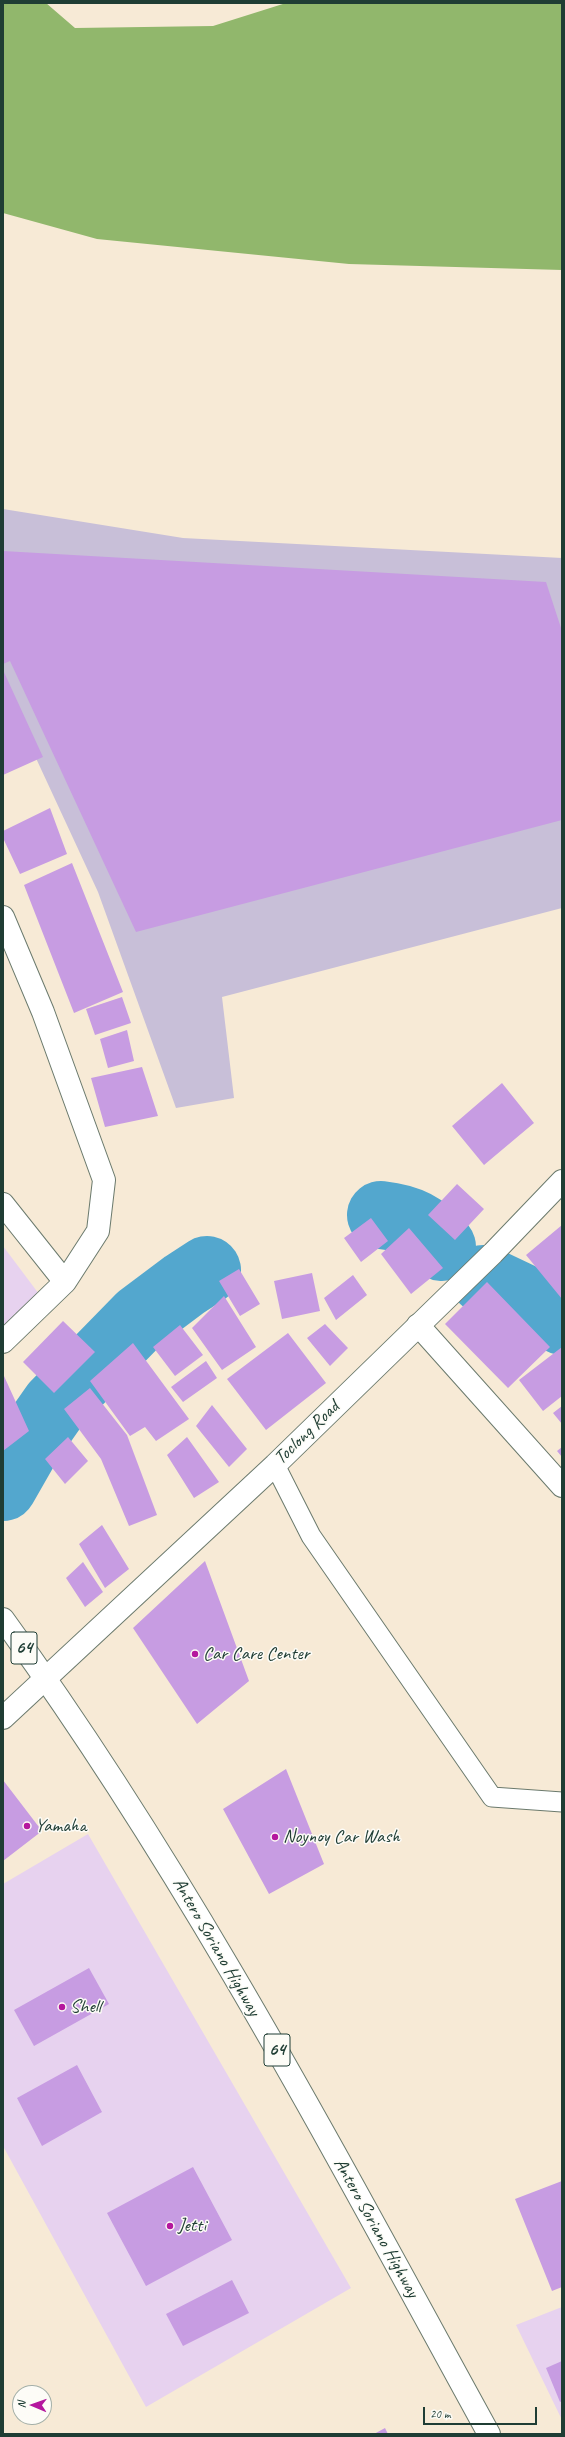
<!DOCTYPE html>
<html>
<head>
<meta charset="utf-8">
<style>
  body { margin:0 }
  #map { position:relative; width:565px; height:2437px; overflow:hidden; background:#f7ead6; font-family:Caveat,sans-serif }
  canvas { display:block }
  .frame { position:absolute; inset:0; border:4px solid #1f3d34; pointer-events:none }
  .north { position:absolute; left:12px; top:2385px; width:40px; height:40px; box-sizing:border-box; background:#fdfcf7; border:1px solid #a4b0a9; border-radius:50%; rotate:272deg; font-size:11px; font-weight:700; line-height:16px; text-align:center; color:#1f3d34 }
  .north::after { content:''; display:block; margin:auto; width:14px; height:18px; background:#b5179e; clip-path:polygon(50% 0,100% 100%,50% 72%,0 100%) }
  .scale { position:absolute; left:423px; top:2407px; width:114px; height:18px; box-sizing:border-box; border:2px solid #1f3d34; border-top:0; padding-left:5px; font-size:12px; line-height:14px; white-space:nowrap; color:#1f3d34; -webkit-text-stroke:3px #fdfcf7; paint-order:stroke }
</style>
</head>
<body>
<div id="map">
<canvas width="565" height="2437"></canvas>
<div class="frame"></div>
<div class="north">N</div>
<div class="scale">20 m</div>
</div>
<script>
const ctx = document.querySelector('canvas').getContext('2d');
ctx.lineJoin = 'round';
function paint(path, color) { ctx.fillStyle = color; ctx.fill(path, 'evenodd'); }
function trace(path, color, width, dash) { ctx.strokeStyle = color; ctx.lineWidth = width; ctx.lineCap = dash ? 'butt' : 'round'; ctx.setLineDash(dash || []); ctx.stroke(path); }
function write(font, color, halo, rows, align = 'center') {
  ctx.font = font + ' Caveat,sans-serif'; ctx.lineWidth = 3; ctx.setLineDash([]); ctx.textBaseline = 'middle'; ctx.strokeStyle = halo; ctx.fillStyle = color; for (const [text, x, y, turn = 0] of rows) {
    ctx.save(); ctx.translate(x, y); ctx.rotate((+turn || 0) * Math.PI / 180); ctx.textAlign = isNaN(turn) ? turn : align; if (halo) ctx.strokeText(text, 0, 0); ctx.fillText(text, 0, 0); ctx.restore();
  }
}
paint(new Path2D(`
  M3,1246L39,1294L3,1326Z
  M88,1834L351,2288L146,2407L3,2146V1884Z
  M562,2307V2420L516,2325Z`), '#e7d2ef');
paint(new Path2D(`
  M3,509L183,538L562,558V908L222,997L234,1098L176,1108L98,892L3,687Z`), '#c8bfd8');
paint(new Path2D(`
  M3,3H46L75,28L213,26L286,3H562V270L349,264L97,239L3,213Z`), '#91b76c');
trace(new Path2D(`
  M381,1215C408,1218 425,1226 442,1247
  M483,1279L523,1298L562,1321
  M3,1487L27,1445L55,1405L140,1318L184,1285L207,1270`), '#53a7ce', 68);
paint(new Path2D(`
  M3,551L546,582L562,631V820L136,932L10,661L3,664Z
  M3,670L43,757L3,775Z
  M50,808L67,854L20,874L3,838V831Z
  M72,863L123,992L74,1013L24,885Z
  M122,997L131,1023L95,1035L86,1009Z
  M127,1030L134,1061L108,1068L100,1039Z
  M142,1067L158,1116L105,1127L91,1078Z
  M502,1083L534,1123L484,1165L452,1126Z
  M457,1184L484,1209L455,1240L428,1215Z
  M371,1218L388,1241L361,1262L344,1238Z
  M562,1225V1299L526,1255Z
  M409,1228L443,1268L411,1294L381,1254Z
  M239,1269L260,1304L240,1316L219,1281Z
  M312,1273L320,1311L282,1319L274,1281Z
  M353,1275L367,1295L336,1320L324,1298Z
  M487,1282L550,1347L508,1388L445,1324Z
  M224,1296L256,1347L222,1370L192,1328Z
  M63,1321L95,1352L54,1393L23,1362Z
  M325,1324L348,1348L330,1366L307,1338Z
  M180,1325L203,1355L175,1376L153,1347Z
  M288,1333L326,1383L266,1430L227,1379Z
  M133,1343L189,1419L156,1441L145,1427L130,1436L90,1381Z
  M562,1347V1396L543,1411L519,1380Z
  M206,1361L217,1378L183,1402L171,1387Z
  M4,1376L29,1431L3,1451V1377Z
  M90,1388L127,1435L157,1515L129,1526L101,1459L64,1409Z
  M212,1405L247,1449L229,1467L196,1426Z
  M562,1406V1424L553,1413Z
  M68,1437L88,1461L65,1484L45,1459Z
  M187,1437L219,1482L194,1498L167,1455Z
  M562,1447V1457L557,1451Z
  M102,1525L129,1569L105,1588L79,1544Z
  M205,1561L249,1681L197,1724L133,1628Z
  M83,1562L103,1592L85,1607L66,1578Z
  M286,1769L324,1864L269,1894L223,1809Z
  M3,1780L42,1831L3,1861Z
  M89,1968L109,2004L34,2046L14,2010Z
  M77,2065L102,2112L42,2146L17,2098Z
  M193,2167L232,2240L146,2286L107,2213Z
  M562,2181V2287L552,2291L515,2199Z
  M232,2280L249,2313L183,2346L166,2314Z
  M562,2361V2401L560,2402L546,2368Z
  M385,2428L388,2434H374Z`), '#c79ce2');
const service = new Path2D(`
  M275,1465L311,1536L492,1797L562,1802`);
const minor = new Path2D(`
  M3,917L43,1012L104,1180L98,1231L65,1282L3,1342
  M3,1204L65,1282
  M418,1325L562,1486`);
const tertiary = new Path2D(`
  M3,1718L275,1465L493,1253L562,1181`);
const primary = new Path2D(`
  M3,1619C189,1875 337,2157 489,2434`);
trace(service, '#6b7a6d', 21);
trace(minor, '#6b7a6d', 24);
trace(tertiary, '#6b7a6d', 24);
trace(primary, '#6b7a6d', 24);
trace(service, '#fff', 19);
trace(minor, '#fff', 22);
trace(tertiary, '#fff', 22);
trace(primary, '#fff', 22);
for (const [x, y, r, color] of [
  [195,1654,4,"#b5179e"],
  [27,1826,4,"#b5179e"],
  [275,1837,4,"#b5179e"],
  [62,2007,4,"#b5179e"],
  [170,2226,4,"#b5179e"]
]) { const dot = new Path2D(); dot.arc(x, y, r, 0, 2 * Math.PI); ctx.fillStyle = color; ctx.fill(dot); trace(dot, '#fdfcf7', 1.5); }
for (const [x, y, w] of [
  [24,1648,26],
  [277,2050,26]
]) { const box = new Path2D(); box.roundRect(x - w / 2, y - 16, w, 32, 3); ctx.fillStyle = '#fdfcf7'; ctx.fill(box); trace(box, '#1f3d34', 1); }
write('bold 18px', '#1f3d34', null, [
  ["64",24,1648],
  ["64",277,2050]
]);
write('19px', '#1f3d34', '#fdfcf7', [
  ["Toclong Road",307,1433,-44],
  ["Antero Soriano Highway",216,1947,60],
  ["Antero Soriano Highway",376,2228,61]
]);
write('19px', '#1f3d34', '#fdfcf7', [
  ["Car Care Center",203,1654],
  ["Yamaha",35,1826],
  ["Noynoy Car Wash",283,1837],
  ["Shell",70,2007],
  ["Jetti",178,2226]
], 'left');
</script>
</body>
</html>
